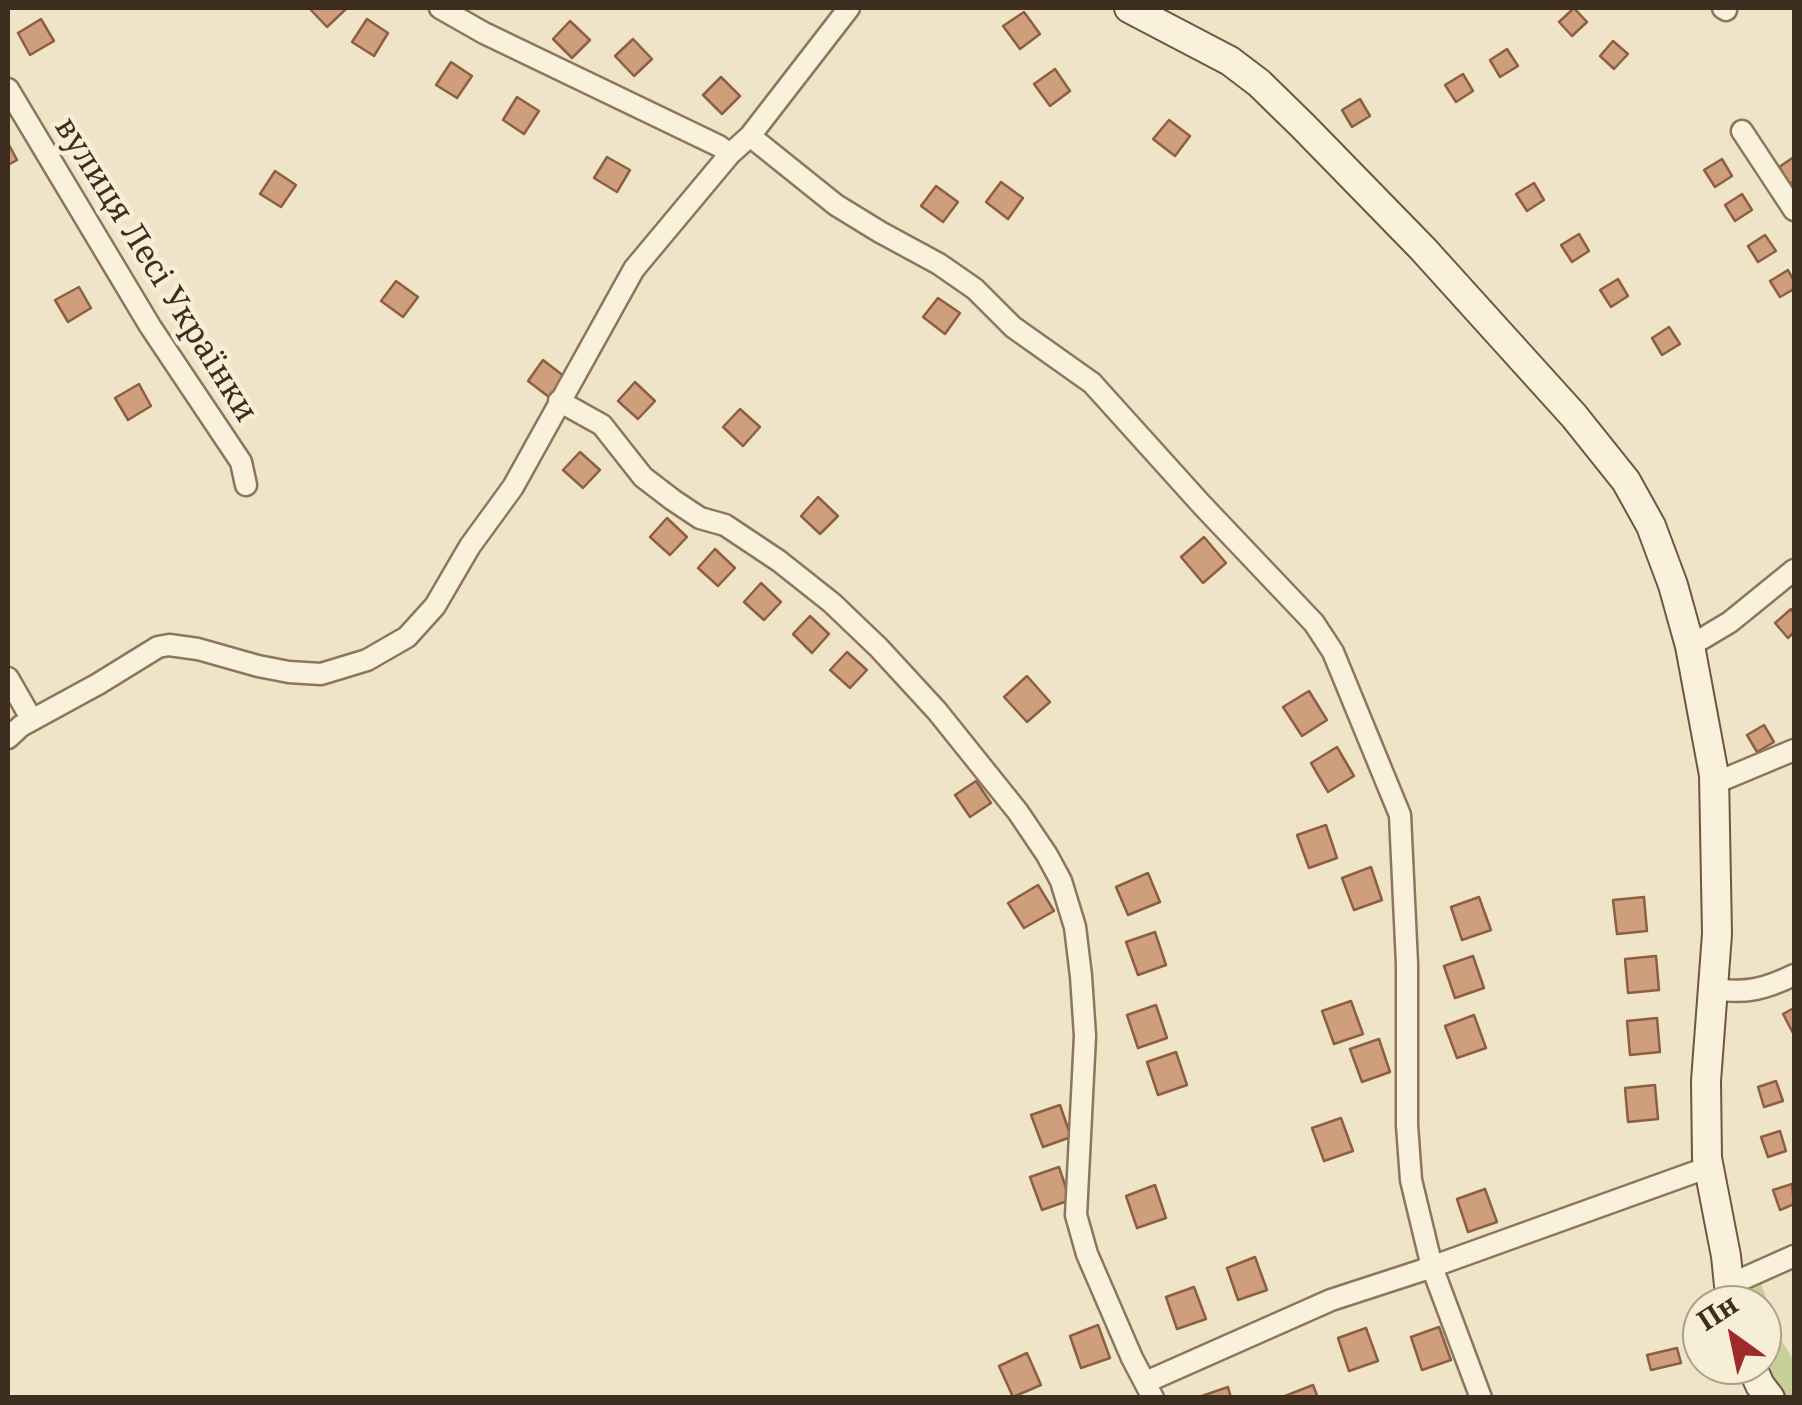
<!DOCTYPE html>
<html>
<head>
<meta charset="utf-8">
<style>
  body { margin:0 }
  #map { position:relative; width:1802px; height:1405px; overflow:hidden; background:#f0e4c8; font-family:"Noto Serif",serif }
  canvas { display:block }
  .frame { position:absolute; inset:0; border:10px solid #3d2e20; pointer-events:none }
  .north { position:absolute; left:1682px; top:1285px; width:100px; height:100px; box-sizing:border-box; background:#f7eed8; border:2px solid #ada18e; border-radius:50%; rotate:327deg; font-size:28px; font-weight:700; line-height:40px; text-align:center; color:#3d2e20 }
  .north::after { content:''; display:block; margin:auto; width:35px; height:45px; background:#9e2a2b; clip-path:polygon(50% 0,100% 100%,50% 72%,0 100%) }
</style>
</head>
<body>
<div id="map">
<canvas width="1802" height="1405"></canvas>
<div class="frame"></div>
<div class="north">Пн</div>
</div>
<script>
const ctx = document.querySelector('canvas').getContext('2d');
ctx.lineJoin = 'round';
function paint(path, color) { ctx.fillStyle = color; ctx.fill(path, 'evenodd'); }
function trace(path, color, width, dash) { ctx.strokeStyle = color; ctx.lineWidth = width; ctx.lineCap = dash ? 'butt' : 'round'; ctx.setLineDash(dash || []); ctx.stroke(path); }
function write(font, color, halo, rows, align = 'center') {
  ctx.font = font + ' "Noto Serif",serif'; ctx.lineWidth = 9; ctx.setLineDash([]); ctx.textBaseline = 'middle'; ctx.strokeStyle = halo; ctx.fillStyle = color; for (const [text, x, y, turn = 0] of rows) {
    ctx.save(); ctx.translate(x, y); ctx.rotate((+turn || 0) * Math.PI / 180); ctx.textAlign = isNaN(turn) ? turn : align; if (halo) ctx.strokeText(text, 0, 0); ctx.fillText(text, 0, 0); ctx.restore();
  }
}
paint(new Path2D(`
  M1757,1273L1783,1343L1794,1361V1397H1770L1762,1365V1305H1731L1729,1285Z`), '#c9cf9b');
const building = new Path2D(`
  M312,8H347L327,27L310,9Z
  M1574,8L1587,22L1572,36L1559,22Z
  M1024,12L1040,34L1020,49L1003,26Z
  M41,19L54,41L30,55L18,33Z
  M367,19L388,33L374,56L352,42Z
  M570,21L590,40L572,58L553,39Z
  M633,39L652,59L634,76L615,56Z
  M1613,41L1628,54L1614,69L1600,56Z
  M1507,49L1518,66L1500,77L1490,60Z
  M451,62L472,76L457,98L436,85Z
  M1055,69L1070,91L1050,106L1034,84Z
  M1463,74L1473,91L1456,102L1445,85Z
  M721,77L740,96L722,114L703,95Z
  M517,97L539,111L524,134L503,120Z
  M1360,99L1370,116L1352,127L1342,110Z
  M1169,120L1190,136L1175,156L1153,139Z
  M8,143L17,160L8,165Z
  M607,157L630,170L617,192L594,178Z
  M1794,157V181L1790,184L1779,167Z
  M1722,159L1732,176L1715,187L1704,170Z
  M275,171L296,185L281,207L260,194Z
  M1001,182L1023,198L1008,219L986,202Z
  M1534,183L1544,200L1527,211L1516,194Z
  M936,186L958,202L943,222L921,206Z
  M1742,194L1752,210L1735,221L1725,205Z
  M1579,234L1589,251L1572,262L1561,245Z
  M1765,235L1776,251L1758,262L1748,246Z
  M1788,270L1794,281V289L1780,297L1770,281Z
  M1618,279L1628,296L1611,307L1600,290Z
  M396,281L418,297L403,317L381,301Z
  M79,287L91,308L68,322L55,300Z
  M938,298L960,313L945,334L923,317Z
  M1669,327L1680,344L1662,355L1652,338Z
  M543,360L565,377L549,397L528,381Z
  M635,382L655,401L638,419L618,401Z
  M139,384L151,406L128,420L115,398Z
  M740,409L760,427L743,446L723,427Z
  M580,452L600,470L583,488L563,470Z
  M818,497L838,516L820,534L801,516Z
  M667,518L687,537L670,555L650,537Z
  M1204,537L1226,563L1203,583L1181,557Z
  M715,549L735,568L718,586L698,568Z
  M761,583L781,602L764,620L744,602Z
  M1791,609L1794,614V632L1788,638L1775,623Z
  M810,616L829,634L812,653L793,634Z
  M847,652L867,670L850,688L830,670Z
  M1027,676L1050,702L1027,722L1004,697Z
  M1309,691L1327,720L1302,736L1283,707Z
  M1764,725L1774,742L1757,752L1747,735Z
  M1337,747L1354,776L1328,792L1311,763Z
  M976,781L991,803L970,817L955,795Z
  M1326,825L1337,858L1309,868L1297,835Z
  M1371,867L1382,900L1354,910L1342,878Z
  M1148,873L1160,902L1128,915L1116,887Z
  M1038,885L1054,911L1024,928L1008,903Z
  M1479,897L1491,930L1462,940L1451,907Z
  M1644,897L1647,931L1617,934L1613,900Z
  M1155,932L1166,965L1138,975L1126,942Z
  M1473,956L1484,988L1455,998L1444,966Z
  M1656,956L1659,990L1628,993L1625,959Z
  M1351,1001L1363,1034L1334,1044L1322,1011Z
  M1156,1005L1167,1038L1138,1048L1127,1015Z
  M1794,1008V1032L1793,1033L1783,1014Z
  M1474,1015L1486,1048L1457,1058L1445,1026Z
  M1657,1018L1660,1052L1630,1055L1627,1021Z
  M1379,1039L1390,1072L1362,1082L1350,1049Z
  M1176,1052L1187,1085L1158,1095L1147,1062Z
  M1776,1081L1783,1101L1764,1107L1758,1087Z
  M1655,1085L1658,1119L1628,1122L1625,1088Z
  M1060,1105L1071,1137L1043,1147L1031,1115Z
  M1341,1118L1353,1151L1324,1161L1312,1128Z
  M1780,1131L1786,1151L1768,1157L1761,1137Z
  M1059,1167L1070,1200L1042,1210L1030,1177Z
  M1792,1184L1794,1204L1780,1210L1773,1190Z
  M1155,1185L1166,1218L1137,1228L1126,1196Z
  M1485,1189L1497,1222L1468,1232L1457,1199Z
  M1255,1257L1267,1290L1238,1300L1227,1268Z
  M1194,1287L1206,1319L1177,1329L1166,1297Z
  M1098,1325L1110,1358L1081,1368L1070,1336Z
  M1439,1327L1451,1360L1422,1370L1411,1337Z
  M1366,1328L1378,1361L1349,1371L1338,1338Z
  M1677,1348L1681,1363L1651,1370L1647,1355Z
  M1027,1353L1041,1385L1013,1397L999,1366Z
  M1313,1385L1318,1398H1285V1396Z
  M1228,1387L1231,1398L1199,1397Z`);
paint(building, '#cf9f7d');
trace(building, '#8d5f41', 2.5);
const street = new Path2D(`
  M440,8L484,33L719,146L730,154
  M849,8L750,136L836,205L880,232L939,264L975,289L1013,327L1092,383L1202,505L1314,623L1333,652L1400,815L1407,964V1125L1411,1180L1432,1267L1481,1398
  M1723,8L1726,10
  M8,89L150,326L241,462L246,485
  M1742,131L1794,210
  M559,401L602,425L643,477L673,500L700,518L725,525L779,561L832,603L879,648L937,711L1018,812L1047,855L1061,881L1075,927L1081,976L1085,1036L1076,1215L1087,1254L1132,1358L1153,1398
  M1690,646L1730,622L1794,570
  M8,678L32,720
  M8,738L21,726L98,684L158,647L169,645L198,649L258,666L289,672L321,674L367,660L407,637L435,606L470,546L513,487L634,269L730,154L750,136
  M1715,783L1794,750
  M1713,989C1746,994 1765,989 1794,975
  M1729,1285L1794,1256
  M1146,1382L1331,1300L1420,1271L1709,1167`);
const secondary = new Path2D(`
  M1129,8L1230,61L1259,83L1303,126L1423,249L1574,416L1626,481L1651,526L1673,585L1690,646L1714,775L1717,934L1706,1081L1707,1158L1726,1256L1731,1305
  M1751,1365L1760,1385L1770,1398`);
trace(street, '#8d765c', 25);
trace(secondary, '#6f573f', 32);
trace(street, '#faf1dc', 20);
trace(secondary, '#faf1dc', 28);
write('32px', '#3d2e20', '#f7eed8', [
  ["вулиця Лесі Українки",155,270,58]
]);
</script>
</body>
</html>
